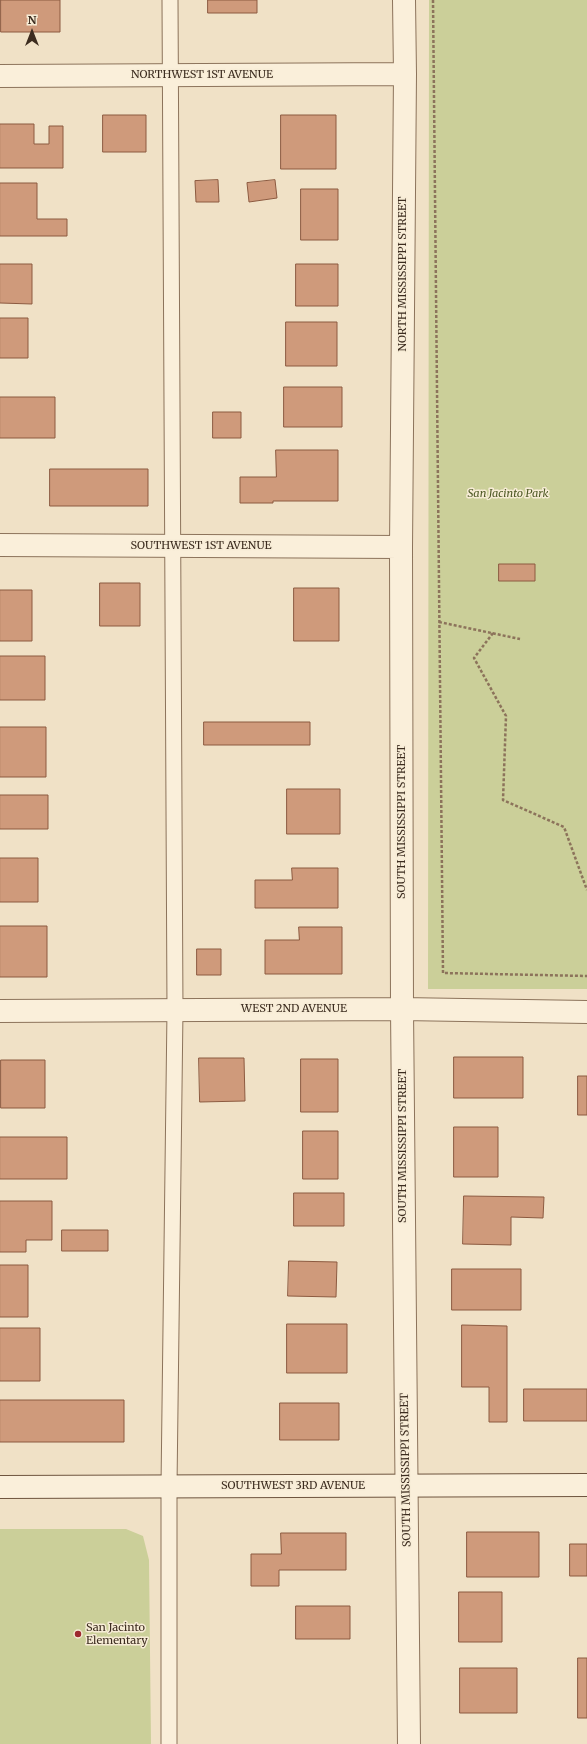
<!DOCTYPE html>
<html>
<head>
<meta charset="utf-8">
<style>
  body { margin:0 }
  #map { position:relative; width:587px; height:1744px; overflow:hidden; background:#f0e1c6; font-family:Merriweather,serif }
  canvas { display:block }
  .north { position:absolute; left:12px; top:12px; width:40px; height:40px; -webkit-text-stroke:3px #f7ecd6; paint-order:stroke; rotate:0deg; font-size:11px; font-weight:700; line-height:16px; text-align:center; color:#3c2c1f }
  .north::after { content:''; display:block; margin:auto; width:14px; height:18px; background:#3c2c1f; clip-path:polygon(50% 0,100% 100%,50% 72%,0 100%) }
</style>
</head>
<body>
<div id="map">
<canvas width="587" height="1744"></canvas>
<div class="north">N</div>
</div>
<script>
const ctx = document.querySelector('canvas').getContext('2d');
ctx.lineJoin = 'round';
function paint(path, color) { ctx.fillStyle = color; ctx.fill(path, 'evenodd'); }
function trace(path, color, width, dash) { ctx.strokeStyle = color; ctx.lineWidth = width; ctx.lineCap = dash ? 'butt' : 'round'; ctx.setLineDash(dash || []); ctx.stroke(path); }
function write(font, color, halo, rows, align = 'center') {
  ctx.font = font + ' Merriweather,serif'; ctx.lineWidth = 3; ctx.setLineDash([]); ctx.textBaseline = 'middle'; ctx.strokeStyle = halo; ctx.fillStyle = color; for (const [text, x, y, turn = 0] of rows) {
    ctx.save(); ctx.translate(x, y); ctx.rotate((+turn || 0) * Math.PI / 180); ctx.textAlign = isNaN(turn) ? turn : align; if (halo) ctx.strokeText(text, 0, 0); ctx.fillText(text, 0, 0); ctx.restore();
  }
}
paint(new Path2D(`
  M429,0H587V989H428Z
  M0,1529H126L143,1536L149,1560L151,1744H0Z`), '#cbcf99');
const building = new Path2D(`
  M1,0H60V32H1Z
  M208,0H257V13H208Z
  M103,115H146V152H103Z
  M281,115H336V169H281Z
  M0,124H34V144H49V126H63V168H0Z
  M218,180L219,202H196L195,181Z
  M275,180L277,198L249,202L247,183Z
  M0,183H37V219H67V236H0Z
  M301,189H338V240H301Z
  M0,264H32V304L0,303Z
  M296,264H338V306H296Z
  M0,318H28V358H0Z
  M286,322H337V366H286Z
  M284,387H342V427H284Z
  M0,397H55V438H0Z
  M213,412H241V438H213Z
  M276,450H338V501H273V503H240V477H276Z
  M50,469H148V506H50Z
  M499,564H535V581H499Z
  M100,583H140V626H100Z
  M294,588H339V641H294Z
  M0,590H32V641H0Z
  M0,656H45V700H0Z
  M204,722H310V745H204Z
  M0,727H46V777H0Z
  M287,789H340V834H287Z
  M0,795H48V829H0Z
  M0,858H38V902H0Z
  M292,868H338V908H255V880H292Z
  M0,926H47V977H0Z
  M299,927H342V974H265V940H299Z
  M197,949H221V975H197Z
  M454,1057H523V1098H454Z
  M199,1058H244L245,1101L200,1102Z
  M301,1059H338V1112H301Z
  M1,1060H45V1108H1Z
  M578,1076H587V1115H578Z
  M454,1127H498V1177H454Z
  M303,1131H338V1179H303Z
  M0,1137H67V1179H0Z
  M294,1193H344V1226H294Z
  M464,1196L544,1197L543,1218L511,1217V1245L463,1244Z
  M0,1201H52V1240H26V1252H0Z
  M62,1230H108V1251H62Z
  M289,1261L337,1262L336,1297L288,1296Z
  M0,1265H28V1317H0Z
  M452,1269H521V1310H452Z
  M287,1324H347V1373H287Z
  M462,1325L507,1326V1422H489V1387H462Z
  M0,1328H40V1381H0Z
  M524,1389H587V1421H524Z
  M0,1400H124V1442H0Z
  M280,1403H339V1440H280Z
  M467,1532H539V1577H467Z
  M281,1533H346V1570H279V1586H251V1554H281Z
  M570,1544H587V1576H570Z
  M459,1592H502V1642H459Z
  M296,1606H350V1639H296Z
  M578,1658H587V1718H578Z
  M460,1668H517V1713H460Z`);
paint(building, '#cf9a7b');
trace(building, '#8c5a40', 1);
const service = new Path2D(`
  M169,1744V1486L175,1010L170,0`);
const minor = new Path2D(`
  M404,0L405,74L401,547L402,1009L409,1744
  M0,76L405,74
  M0,545L401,547
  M0,1011L402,1009L587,1012`);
const secondary = new Path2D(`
  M0,1487L587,1485`);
trace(service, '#8c735b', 17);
trace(minor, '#8c735b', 24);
trace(secondary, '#6e543e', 24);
trace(new Path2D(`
  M433,0L443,973L587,976
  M439,622L520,639
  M493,633L474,658L506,716L503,800L564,827L587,890`), '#8c735b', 2.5, [3, 2]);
trace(service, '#faefda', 15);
trace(minor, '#faefda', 22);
trace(secondary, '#faefda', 22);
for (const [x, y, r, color] of [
  [78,1634,4,"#9d292f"]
]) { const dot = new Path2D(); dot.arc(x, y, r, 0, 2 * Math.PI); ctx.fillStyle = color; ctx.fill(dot); trace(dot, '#f7ecd6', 1.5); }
write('11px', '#3c2c1f', '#f7ecd6', [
  ["NORTHWEST 1ST AVENUE",202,75],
  ["NORTH MISSISSIPPI STREET",403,274,-90],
  ["SOUTHWEST 1ST AVENUE",201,546],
  ["SOUTH MISSISSIPPI STREET",402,822,-90],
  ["WEST 2ND AVENUE",294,1009],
  ["SOUTH MISSISSIPPI STREET",403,1146,-90],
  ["SOUTH MISSISSIPPI STREET",406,1470,-91],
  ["SOUTHWEST 3RD AVENUE",293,1486]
]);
write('italic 11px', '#4e5925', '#f7ecd6', [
  ["San Jacinto Park",508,494]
]);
write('11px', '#3c2c1f', '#f7ecd6', [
  ["San Jacinto",86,1628],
  ["Elementary",86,1641]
], 'left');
</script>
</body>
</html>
